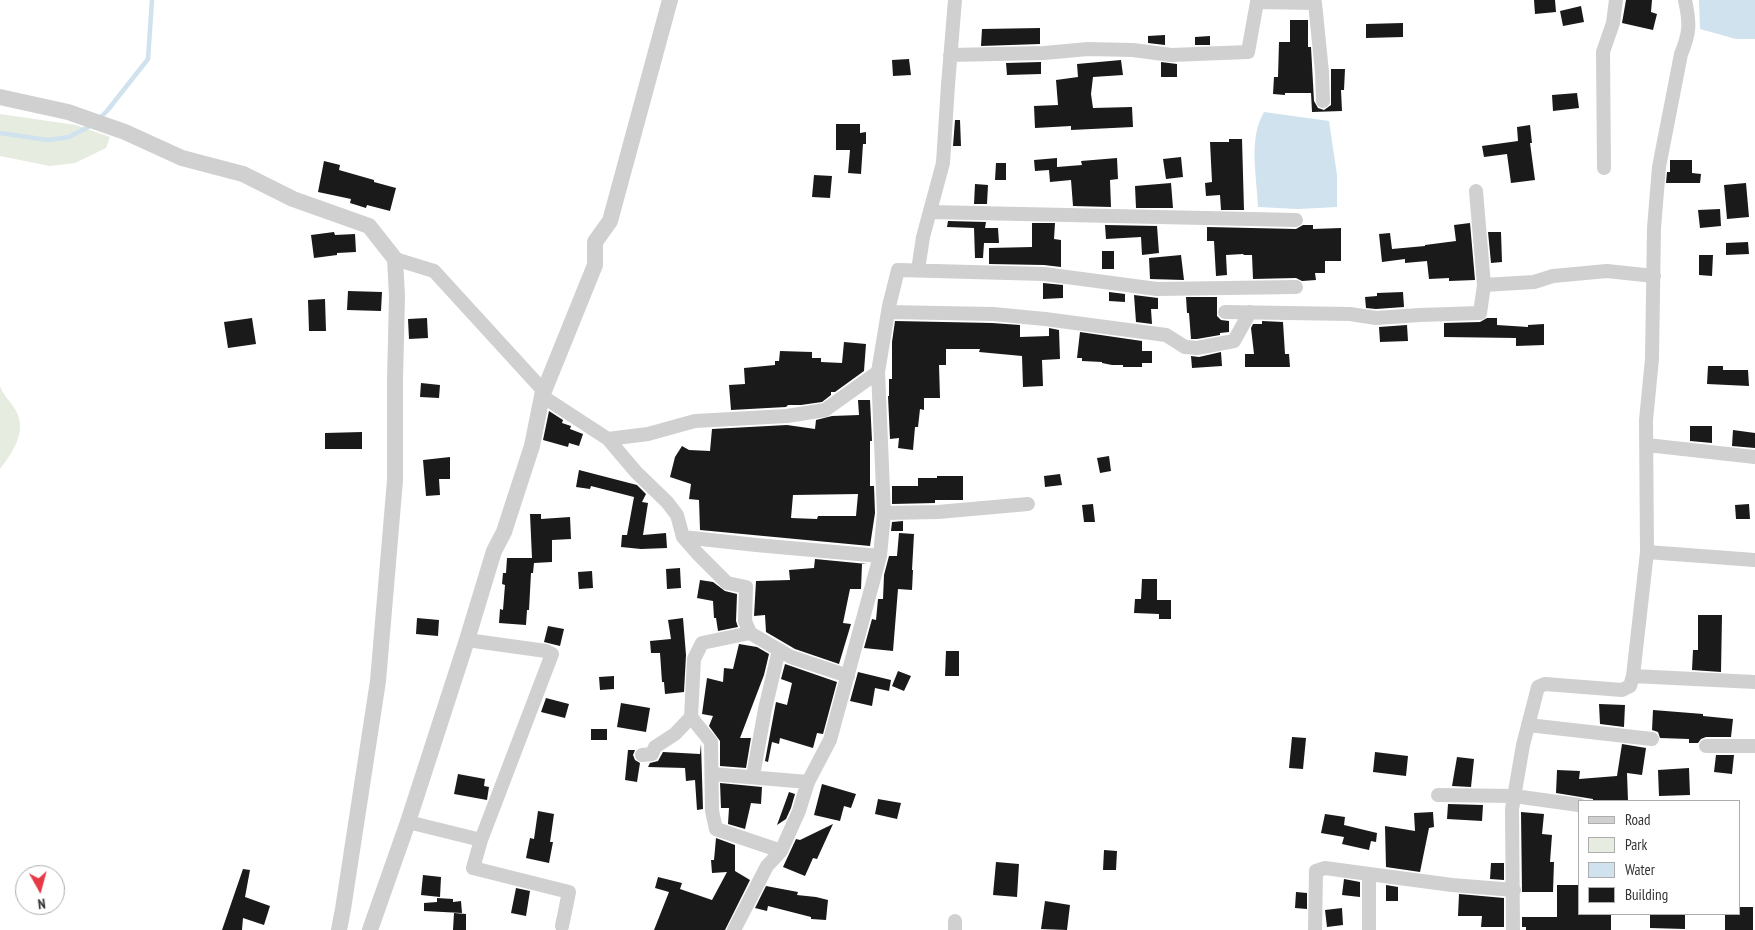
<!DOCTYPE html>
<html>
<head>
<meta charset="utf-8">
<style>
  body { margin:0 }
  #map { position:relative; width:1755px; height:930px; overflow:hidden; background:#fff; font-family:"PT Sans Narrow",sans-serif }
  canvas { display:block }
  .legend { position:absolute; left:1578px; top:800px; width:162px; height:115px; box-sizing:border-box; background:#fff; border:1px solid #adadad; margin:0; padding:6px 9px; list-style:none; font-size:15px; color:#333 }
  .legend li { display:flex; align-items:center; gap:10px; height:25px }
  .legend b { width:25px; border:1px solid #adadad }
  .north { position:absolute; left:15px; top:865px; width:50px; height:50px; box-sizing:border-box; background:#fff; border:1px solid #adadad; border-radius:50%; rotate:173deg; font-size:14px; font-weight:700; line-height:20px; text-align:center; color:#333 }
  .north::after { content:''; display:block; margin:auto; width:18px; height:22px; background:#e63946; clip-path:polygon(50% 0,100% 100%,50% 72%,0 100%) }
</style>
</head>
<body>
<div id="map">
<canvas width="1755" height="930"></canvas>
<ul class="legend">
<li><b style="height:6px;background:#d0d0d0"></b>Road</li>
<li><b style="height:14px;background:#e6ecdf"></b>Park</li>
<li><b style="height:14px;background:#cfe2ee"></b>Water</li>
<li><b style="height:14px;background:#1a1a1a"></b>Building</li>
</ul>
<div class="north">N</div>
</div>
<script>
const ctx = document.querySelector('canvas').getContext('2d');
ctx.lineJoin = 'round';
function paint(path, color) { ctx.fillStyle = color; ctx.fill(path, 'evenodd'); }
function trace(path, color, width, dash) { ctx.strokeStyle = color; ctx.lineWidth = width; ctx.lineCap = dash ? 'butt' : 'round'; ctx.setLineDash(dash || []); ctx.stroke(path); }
paint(new Path2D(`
  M0,114L76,125L110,137L106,148L75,163L50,166L0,156Z
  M0,386C3,395 10,401 15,409C28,431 13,452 0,469Z`), '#e6ecdf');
paint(new Path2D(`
  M1699,0H1755V39H1736L1700,29Z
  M1264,112L1329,121L1337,175V207L1298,209L1258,207C1257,176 1248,139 1264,112Z`), '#cfe2ee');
trace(new Path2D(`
  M100,118L107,111L148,59L152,0
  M0,133L48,140L69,137L92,125`), '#cfe2ee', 4.5);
paint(new Path2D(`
  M1534,0H1555L1556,12L1535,14Z
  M1626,0H1652L1651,12L1657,14L1653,30L1622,23Z
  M1581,6L1584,22L1563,26L1560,11Z
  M1290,20H1308V47H1311L1314,101L1318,108L1324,110L1331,105V69H1345L1344,90H1341L1342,111L1312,112L1311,93H1285V95L1273,94L1274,77H1278L1279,42H1290Z
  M1403,23V37L1366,38V24Z
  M1040,28V44L981,46L982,29Z
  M1165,35V45L1148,43V36Z
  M1210,36V45H1195V37Z
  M909,59L911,75L893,76L892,60Z
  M1121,60L1123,75L1093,77L1091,94L1093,108L1132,107L1133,127L1071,130V126L1035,128L1034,106L1058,105L1056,80L1078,77L1077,64Z
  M1041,62V74L1007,75L1006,63Z
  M1161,62L1177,64V77H1161Z
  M1577,93L1579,108L1553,111L1552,95Z
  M955,120H960L961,146H953Z
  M836,124H860V133L866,132V144H863L861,174L848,173L850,150H836Z
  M1530,125L1532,143H1530L1535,180L1511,183L1507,154L1484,157L1482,146L1518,141L1517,127Z
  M1229,139H1242L1244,210H1221L1220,195L1206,196L1205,183L1212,182L1210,142H1229Z
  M1181,157L1183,177L1166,179L1163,159Z
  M1057,158V167L1082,165L1081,161L1117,158L1118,179L1110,180L1111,207L1073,206L1071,180L1050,182L1049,170L1035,171L1034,160Z
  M1670,160H1692V173L1701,174L1700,183H1666L1667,172H1670Z
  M324,161L340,165L339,170L374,180V182L396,188L390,211L367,205L366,208L350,203L351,199L318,192Z
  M996,163H1006V180H995Z
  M814,175L832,176L830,198L812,197Z
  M1171,183L1173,208H1136L1135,186Z
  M1746,183L1749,217L1727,219L1724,185Z
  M975,184L988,185L987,204H974Z
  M1720,209L1721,226L1700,228L1698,210Z
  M948,221L986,222L985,228H998L999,243H984L983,258H975L974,228L947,227Z
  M1032,223H1055L1054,239L1061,240V267L1044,265L989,264V248L1032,247Z
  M1470,223L1475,280L1449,281V278L1429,279L1427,261L1405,263V259L1382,262L1379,234L1390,233L1392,249L1425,246V245L1456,241L1454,225Z
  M1105,225L1157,226L1159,253L1142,255L1141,237L1106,239Z
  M1303,225H1313V229L1341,228V261H1325V273H1315L1316,280L1302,281L1296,278L1253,279L1252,255H1244L1243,254L1226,255L1227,275L1216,276L1214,241H1207V227L1296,229Z
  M334,232L335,235L355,234L356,252L337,253V255L314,258L311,235Z
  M1488,232H1501L1502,262L1491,263Z
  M1748,242L1749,254L1726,255V243Z
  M1102,251H1114V269H1102Z
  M1181,255L1184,280L1150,279L1149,258Z
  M1699,255H1713L1712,276L1699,275Z
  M1043,283L1063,285V298L1043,299Z
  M348,291L382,292L381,311L347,310Z
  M1109,292L1125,294V302L1109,301Z
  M1403,292L1404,307L1376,309L1366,308L1365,297L1377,296V293Z
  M1134,295L1158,298V309H1151L1152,324L1136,322Z
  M1186,297H1217V316L1221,320L1229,321V332L1220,333V335L1197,339H1191L1189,313H1187Z
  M325,299L326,331H309L308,300Z
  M252,318L256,344L228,348L224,322Z
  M427,318L428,338L409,339L408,319Z
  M1487,318H1497V325L1528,327V325L1544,324V345L1516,346V338L1444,337V323L1480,322Z
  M895,321L992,323L1020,325V337L1049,336V328L1059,330L1060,359L1042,360L1043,386L1023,387L1022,356L979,352L980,349H946V365H939L940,398H924V410L920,409L918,427H915L913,450L898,448L899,438L890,439L888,396H889V379H892V342Z
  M1262,321L1283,322L1285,354H1289L1290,367H1245V354H1254L1251,328L1253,324H1262Z
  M1407,325L1408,341L1380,342L1379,327Z
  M1080,332L1142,341V351H1152V363H1142V367H1123V365H1112L1102,363V362L1082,361V358H1077Z
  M844,342L866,344L864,371L835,392H831V395L822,402L801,405H788L786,407L731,410L729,385L745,384L744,368L775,365V361H779L780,351L812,352V358H821V362L842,363Z
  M1221,352L1222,366L1192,368L1191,356L1199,357Z
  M1708,366H1723V370H1748L1749,386L1707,384Z
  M421,383L440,385L439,398L420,397Z
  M858,400H870L872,441H870V486H874L875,513L870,546L700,530L699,500L689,499L691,484L670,477L675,457L682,446L689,450L710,451L712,429L787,425L815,429L816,420L832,416L859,415ZM858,494L856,516H818L817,519L791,518L793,495Z
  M549,411L563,420L562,423L571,426L570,429L583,434L579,446L569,443L568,447L543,440Z
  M1690,426H1712V443L1690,441Z
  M1733,430L1755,433V448L1732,446Z
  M362,432V449H325V433Z
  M1109,456L1111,471L1100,473L1097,458Z
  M450,457V479H439L440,495L426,496L423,460Z
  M579,470L637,485L646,494L642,502L648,503L643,535L666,533L667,548L641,549L621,547L622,535H627L634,497L591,486L590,489L576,487Z
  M1060,474L1062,485L1045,487L1044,476Z
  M937,476H963V500H935V503L892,504V486H918V478H937Z
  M1093,504L1095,522H1084L1082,505Z
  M1749,504L1750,519H1736L1735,505Z
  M530,514H541V519L570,517L571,539L552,540V562L534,563L533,573H531L529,610H527L526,625L499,623L500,609L503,610L505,585L502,584L503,573H506L507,558H532Z
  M903,521V531H891L892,522Z
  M899,533L914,534L912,570H913L912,590L898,589L893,651L864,648L872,619L876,620L878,599H883L884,575L889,556H897Z
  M815,559L867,564H862L861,589H850L843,623L851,624L839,664L795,649L766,632L765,615L754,616L756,581L790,580L789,570L814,568Z
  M680,568L681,588L667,589L666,569Z
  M592,571L593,588L579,589L578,572Z
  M1142,579H1157V600H1171V619H1159V614L1134,613L1135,599H1141Z
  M700,580L713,582L725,591L737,594L736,621L738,627L718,631L716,618H714L713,601L697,598Z
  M1698,615H1722L1721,672L1692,670L1693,650H1698Z
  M417,618L439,620L438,636L416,634Z
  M683,618L686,655L684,692L665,694L664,682H662L660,653H651L650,641L671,639L668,620Z
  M548,626L564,629L560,646L544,642Z
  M739,644L757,647L769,654L764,675L740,738H751L746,768L720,766V741L709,726L713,716L702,714L707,678L723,682L724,668L733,669Z
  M946,651H959V676H945Z
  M785,664L837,682L823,734L817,733L813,748L780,738L779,744L772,742L768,762L765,761L776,702L787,705L792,683L781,679Z
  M898,671L911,676L904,691L892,686Z
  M858,672L891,680L889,691L875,688L872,706L850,701Z
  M614,676V689L600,690L599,677Z
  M546,698L569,704L565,718L541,712Z
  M621,703L650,708L646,732L617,727Z
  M1599,704L1625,705L1624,727L1600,724Z
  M1653,710L1703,714V716L1733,719L1731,737H1706L1701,739L1698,743H1689V739L1660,738L1658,732L1652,730Z
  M591,729H607V740H591Z
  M1292,737L1306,738L1303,769L1289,768Z
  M701,744L703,809L697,810L695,780L686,781L685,768L648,767L650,763L658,761L663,752L700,754Z
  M1622,744L1646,748L1642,775L1627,773L1628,801H1593V799L1556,793L1557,770L1580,771L1579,779L1617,776Z
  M628,750H635L633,755L635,760L640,763L637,782L625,780Z
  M1375,752L1408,756L1406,776L1373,772Z
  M1716,755H1734L1732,774L1714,772Z
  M1457,757L1474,759L1471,787L1452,786Z
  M1689,768L1690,795L1659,796L1658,770Z
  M458,774L485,779L484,786L489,787L487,800L454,794Z
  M720,783L762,787L761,804L751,803L745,829L728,824L729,808H721Z
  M822,784L856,794L851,808L844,806L840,821L814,815Z
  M789,792L795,794L791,808L786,819L777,825Z
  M878,799L901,803L897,819L875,814Z
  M1448,804L1483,805L1482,821L1447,819Z
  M538,811L554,814L550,842H553L549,863L526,858L530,838L534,839Z
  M1433,812L1434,827L1429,828L1420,872L1386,867L1385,826L1415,831L1414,813Z
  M1521,812L1544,814L1542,834L1552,835L1550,862H1554L1553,892H1522Z
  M1325,814L1345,817L1344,825L1377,833L1376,842L1371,841L1369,850L1342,844L1344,837L1321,833Z
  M833,824L817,859L813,858L805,876L783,867L796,839L800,840Z
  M716,838L735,845V871L750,880L725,930H654L669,892L655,888L658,877L682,883L680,889L712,900L727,872L712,873L711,860H714Z
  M1104,850L1117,851L1116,870H1103Z
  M996,862L1019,864L1017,897L993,895Z
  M1491,863H1504V880L1490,879Z
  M243,869L250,870L245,897L270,906L264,925L243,918L242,930H222Z
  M423,875L441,877L440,897L421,895Z
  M1344,879L1360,882V897L1342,895Z
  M1386,885L1398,887V901H1386Z
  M1557,885H1579V914H1611V930H1526V927H1522V917H1557Z
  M766,886L798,892L797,895L816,897L828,900L826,920L811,919V917L768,906L767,911L755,908Z
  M516,888L530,891L526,916L511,913Z
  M1296,892L1307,893V909L1295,908Z
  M1459,894L1504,898V927H1481L1482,916H1458Z
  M437,898L453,899V902L461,901L462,913L424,911V903L437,902Z
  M1045,901L1070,905L1067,930L1041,929Z
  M1739,907H1753V930H1725V914H1739Z
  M1342,908L1343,925L1327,927L1325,910Z
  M454,913L466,914V930H453Z
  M1650,914H1685V929L1650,928Z`), '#1a1a1a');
trace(new Path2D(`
  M950,55L1044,53L1088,49L1133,50L1171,55L1248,52L1257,2L1315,3L1322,72L1323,101
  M1604,168L1603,52L1613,23L1616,0
  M1476,191L1484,285
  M930,212L1296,220
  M395,259L434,271L541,388L542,396L608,439L648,434L695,421L787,416L825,410L878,372
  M918,270L923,237L943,163L948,85L955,0
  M888,312L993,314L1045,319L1166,335L1185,347L1197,348L1234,341L1250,312
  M1225,312L1350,314L1376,318L1420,315L1480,313L1484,285L1534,282L1553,276L1607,271L1654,276
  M608,439L636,472L667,502L677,515L683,537L697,553L727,583L746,587L745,621L750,633L791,657L848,676
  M1647,445L1755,457
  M884,513L938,512L1028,504
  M683,537L756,545L880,556
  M1647,552L1755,560
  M750,633L702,643L694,659L691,717L711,742L712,811L716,829L781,851
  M467,640L546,651L552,654L481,840L473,868L569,892L562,926
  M1633,676L1755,682
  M1528,725L1652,739
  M1706,746H1755
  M642,755L652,754L655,747L675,734L691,717
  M712,774L808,782
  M753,776L765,709L779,650
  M1438,795L1514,796L1579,805
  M408,822L481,840
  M734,930L767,866L781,851L799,811L808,782L830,740L880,556L884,513L878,372L889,306L898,270L1044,274L1157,289L1296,287
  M955,930V921
  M1315,930L1316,871L1325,868L1369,874
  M1369,930V874L1452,885L1514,890
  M1513,930L1512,809L1523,745L1538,687L1545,684L1622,690L1630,686L1633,676L1647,552L1646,420L1652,359L1654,228L1659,167L1681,54C1690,33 1690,23 1685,0`), '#d0d0d0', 14);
trace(new Path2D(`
  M0,97L68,112L125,132L182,158L243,174L293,199L369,226L395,259L397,296L395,381V480L378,681L343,909L339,930
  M370,930L408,822L467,640L494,551L504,532L514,501L532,446L542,396L595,265V242L610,221L670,0`), '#d0d0d0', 16);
</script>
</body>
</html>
